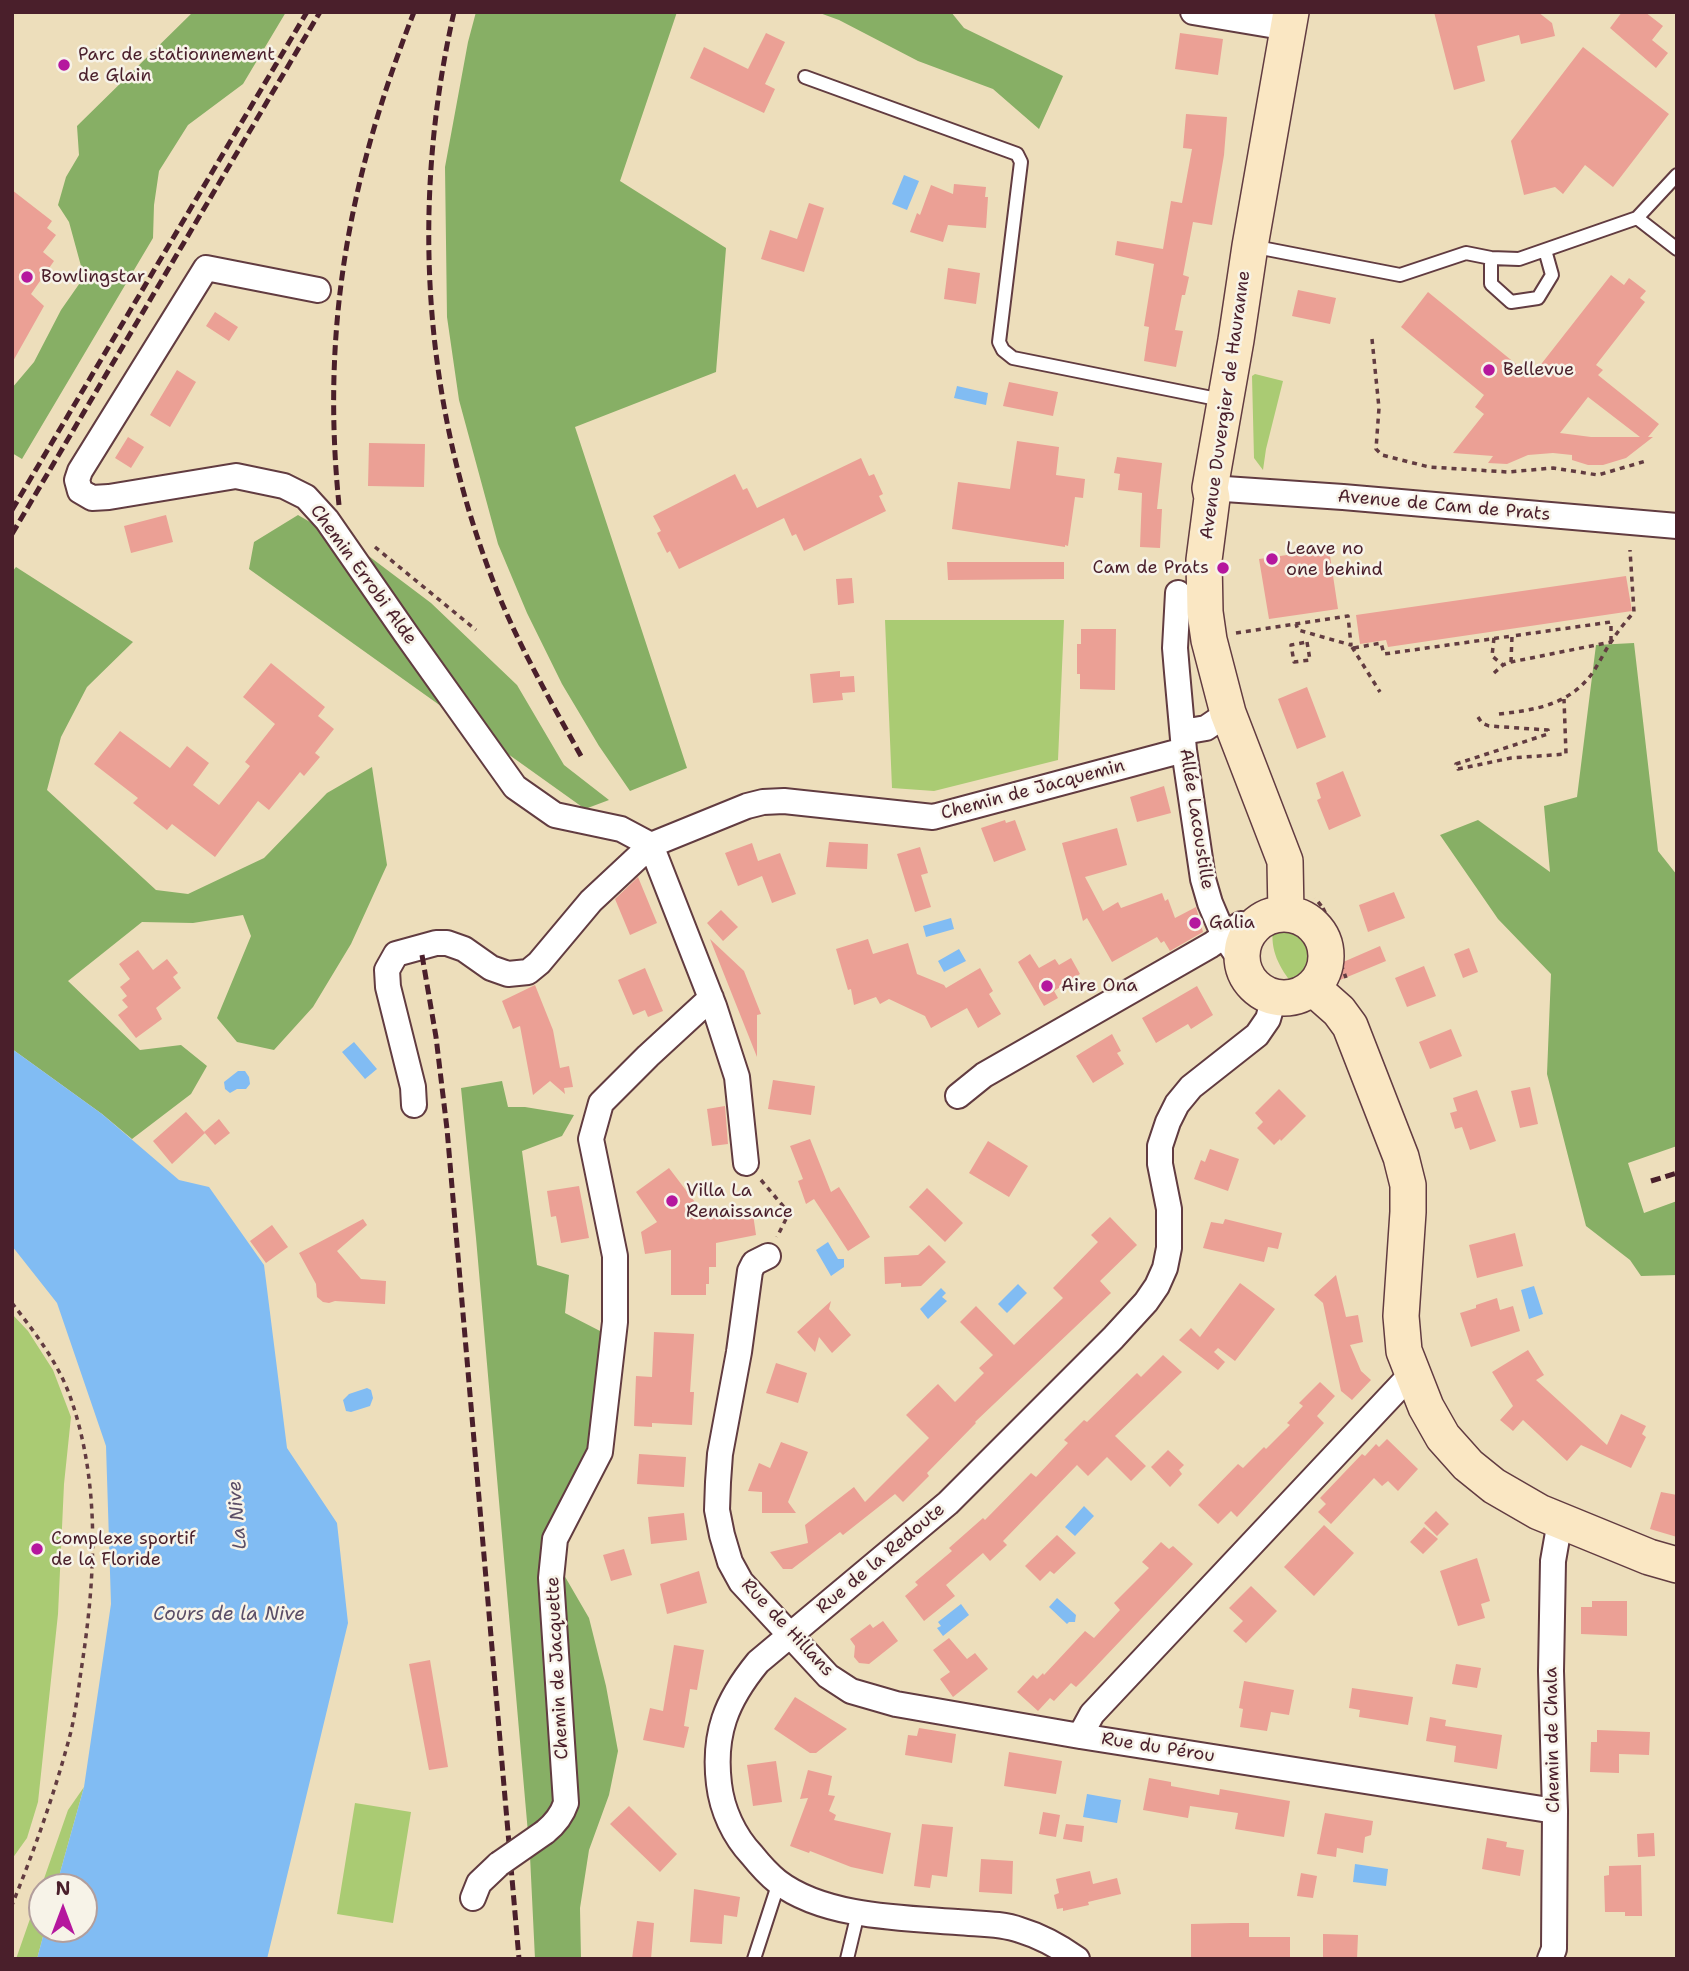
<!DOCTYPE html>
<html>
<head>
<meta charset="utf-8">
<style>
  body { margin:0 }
  #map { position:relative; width:1689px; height:1971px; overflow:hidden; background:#eddebb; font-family:"Shantell Sans",sans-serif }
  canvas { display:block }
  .frame { position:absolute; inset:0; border:14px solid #4a1f2b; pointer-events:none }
  .north { position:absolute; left:28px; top:1873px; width:70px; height:70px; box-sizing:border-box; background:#f7f3e8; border:2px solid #b29e9c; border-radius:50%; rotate:0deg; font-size:19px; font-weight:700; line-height:28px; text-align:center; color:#4a1f2b }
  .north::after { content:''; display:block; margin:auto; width:24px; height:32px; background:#b5179e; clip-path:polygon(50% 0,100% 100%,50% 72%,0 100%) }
</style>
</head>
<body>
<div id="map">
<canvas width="1689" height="1971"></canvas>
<div class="frame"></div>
<div class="north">N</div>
</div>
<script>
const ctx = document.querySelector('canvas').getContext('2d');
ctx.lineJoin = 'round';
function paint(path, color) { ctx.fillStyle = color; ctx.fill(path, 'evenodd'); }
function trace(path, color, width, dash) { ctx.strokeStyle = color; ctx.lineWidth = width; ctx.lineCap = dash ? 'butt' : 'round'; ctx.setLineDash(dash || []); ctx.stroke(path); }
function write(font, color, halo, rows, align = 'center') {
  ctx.font = font + ' "Shantell Sans",sans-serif'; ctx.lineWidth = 5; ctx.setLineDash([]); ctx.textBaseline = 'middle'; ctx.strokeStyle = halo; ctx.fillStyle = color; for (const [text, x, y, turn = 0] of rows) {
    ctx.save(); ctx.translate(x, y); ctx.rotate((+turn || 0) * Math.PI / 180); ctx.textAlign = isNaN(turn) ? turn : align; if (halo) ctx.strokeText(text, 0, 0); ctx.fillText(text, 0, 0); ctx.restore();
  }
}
paint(new Path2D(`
  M1255,374L1283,381L1266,449L1263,470L1254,458L1252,376Z
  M1064,620L1058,760L934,791L892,788L885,620Z
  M1278,924C1283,925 1291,924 1295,925C1325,934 1323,975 1294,986C1279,967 1270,951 1273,927Z
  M12,1314L28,1331L53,1370L71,1417L64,1484L58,1614L38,1802L27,1838L12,1859Z
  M84,1787L56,1887H42V1929H45L37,1959H16L68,1810Z
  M355,1803L411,1812L393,1923L337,1914Z`), '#aacb73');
paint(new Path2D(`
  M193,12H286L243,84L188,125L159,171L154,205L153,238L22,459L12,453V388L34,362L61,310L84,277L69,222L58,205L66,177L79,155L77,126Z
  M476,12H677L620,181L726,248L716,372L575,427L687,768L630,791L599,746L562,684L527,613L498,544L459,400L447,317L445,167L468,42Z
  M817,12H951L964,28L1063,76L1039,129L993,89L918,61L839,20Z
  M298,515L370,557L431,603L517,685L564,765L609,800L585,809L249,569L254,542Z
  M16,567L133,642L87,687L61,737L47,790L156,890L188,894L264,858L327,793L372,767L387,865L351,944L313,1007L274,1050L237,1042L217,1018L251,936L243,915L193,923L142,922L68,981L140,1050L181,1045L207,1066L191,1094L132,1139L102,1114L12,1049V572Z
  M1634,643L1658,851L1677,875V1146L1628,1163L1644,1213L1677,1201V1275L1641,1276L1630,1260L1586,1226L1547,1074L1551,974L1498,919L1440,835L1478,820L1550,872L1544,806L1577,797L1596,645Z
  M502,1081L508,1107H525L574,1115L562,1136L522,1151L537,1265L569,1275L565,1313L602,1332L591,1454L542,1537L589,1618L606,1686L618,1751L609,1795L589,1850L580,1908L581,1959H535L530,1856L476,1238L461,1088Z`), '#87af65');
paint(new Path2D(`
  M904,175L919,181L907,210L892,204Z
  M957,386L988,393L986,405L954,398Z
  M951,918L954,929L926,937L923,926Z
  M959,949L966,961L944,972L938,961Z
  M354,1042L377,1069L365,1079L342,1052Z
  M12,1049L102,1114L179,1180L209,1187L264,1265L287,1448L337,1523L348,1623L267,1959H37L45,1929H84V1887H56L84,1787L111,1604L106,1446L57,1303L12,1246Z
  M238,1071H245L249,1077L250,1084L246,1089H237L230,1093L225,1089L224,1082Z
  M828,1242L838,1259H844V1267L831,1276L816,1250Z
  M1018,1284L1027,1293L1007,1313L998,1304Z
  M1534,1286L1543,1314L1529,1319L1521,1290Z
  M941,1288L946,1293L942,1297L947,1301L928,1319L920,1309Z
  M367,1388L371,1390L373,1398L370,1406L351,1412L346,1411L343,1400L349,1394Z
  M1084,1506L1094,1516L1075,1536L1065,1527Z
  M1057,1598L1076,1615L1075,1622H1069L1067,1624L1049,1607Z
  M961,1604L969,1615L943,1636L937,1628L941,1626L938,1622Z
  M1087,1794L1121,1800L1117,1823L1083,1817Z
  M1355,1864L1388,1869L1386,1886L1353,1882Z`), '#81bcf3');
paint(new Path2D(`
  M1434,12H1538L1552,23L1555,36L1521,44L1519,35L1477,46L1485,81L1454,90Z
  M1622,12H1645L1663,26L1652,40L1668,53L1656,68L1610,28Z
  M766,33L785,42L765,84L775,89L764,113L690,78L704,47L748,69Z
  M1180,33L1223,39L1218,75L1175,69Z
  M1583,47L1669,114L1613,187L1585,165L1563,194L1555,187L1524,195L1511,141Z
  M1186,114L1227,117L1224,155L1212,225L1193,222L1183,275L1189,277L1185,295H1182L1175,330L1183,331L1176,367L1144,361L1149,327L1144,326L1154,264L1115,255L1117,241L1163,249L1171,201L1182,203L1192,149L1183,148Z
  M954,184L986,187L985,197H988L986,228L948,225L943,242L910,232L917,213L920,215L931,185L953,194Z
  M12,190L52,221L47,228L56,235L43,252L54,261L31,294L44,306L12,363Z
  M809,203L824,208L804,272L761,259L770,230L797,239Z
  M948,268L980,273L976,304L944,299Z
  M1611,275L1624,285L1629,278L1646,291L1640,298L1645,302L1596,365L1603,370L1598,375L1659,424L1648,437H1653L1626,458L1603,465H1588L1572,460V455L1553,453L1528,455L1507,464L1488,463L1493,456L1453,453L1484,414L1475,407L1484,395L1401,327L1428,292L1527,373L1530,369L1535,372ZM1588,397L1640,437H1591L1560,433Z
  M1298,290L1336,298L1330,324L1292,316Z
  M215,312L238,327L229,341L206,326Z
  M177,370L196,382L170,427L150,415Z
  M1009,382L1058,392L1053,416L1003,406Z
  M128,437L144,447L131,468L115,458Z
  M1017,441L1059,447L1056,475L1085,479L1083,498L1075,497L1068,546L1065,545V547L952,529L958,482L1010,489Z
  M369,443L425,444L424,487L368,486Z
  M1117,457L1162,463L1157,509H1162L1160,548L1140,547L1142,493L1118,490L1120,474L1114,473Z
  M861,458L869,476L874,474L883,494L879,496L886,511L804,551L796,534L792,536L784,518L679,569L670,551L667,553L657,533L661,531L653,516L735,474L743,490L747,488L757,508Z
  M166,515L173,542L131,553L124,526Z
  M1329,549L1338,609L1269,619L1259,559Z
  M947,562H1064V579L948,580Z
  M1626,576L1632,611L1388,647L1386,640L1360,644L1356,615Z
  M852,578L854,603L838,605L836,579Z
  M1081,629H1116L1115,690L1080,689V674H1077V644H1081Z
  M271,663L325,707L318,716L334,729L315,753L320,757L304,776L300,772L269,810L258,801L215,857L172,824L167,830L133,803L138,798L94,764L120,731L170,768L187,746L209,763L193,785L219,805L250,766L245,762L275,724L243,697Z
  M840,671V677L854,676L855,692L842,693L843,700L813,703L810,674Z
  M1307,687L1326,737L1297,749L1278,699Z
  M1343,771L1361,816L1329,830L1317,800L1321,798L1316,783Z
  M1164,786L1171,813L1137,822L1130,797Z
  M1005,820L1006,823L1015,820L1026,850L994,862L981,828Z
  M1117,828L1127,865L1085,877L1103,911L1118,902L1121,908L1162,893L1165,901L1168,899L1175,918L1196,907L1203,932L1170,951L1164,941L1161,943L1157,937L1112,962L1087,918L1083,921L1062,843Z
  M829,842L868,844L867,869L826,867Z
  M752,843L758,861L780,853L796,894L772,903L762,876L738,886L725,853Z
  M920,847L928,873L921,875L931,907L915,912L897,854Z
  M638,877L657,923L630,935L615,899Z
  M1394,892L1405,918L1368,932L1359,905Z
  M721,910L738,927L723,941L707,923Z
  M710,939L744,971L761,1014L757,1015V1057Z
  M868,939L873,954L908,943L917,974L944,985L946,988L980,968L993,991L989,994L1001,1014L978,1028L967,1008L931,1028L925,1016L889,999L880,1004L876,997L854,1005L851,989L848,990L836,949Z
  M1380,946L1386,961L1340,980L1334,966Z
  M1469,948L1478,972L1463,978L1454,954Z
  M138,950L153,970L167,959L178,973L173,977L181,988L156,1008L162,1019L136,1038L118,1015L128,1007L122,1000L127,996L120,987L130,979L119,964Z
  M1030,954L1039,968L1055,959L1059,965L1071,958L1080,974L1054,991L1058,998L1044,1006L1018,962Z
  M1424,966L1436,996L1407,1007L1395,978Z
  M645,968L663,1011L648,1017L645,1010L633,1015L618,980Z
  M535,985L553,1030L560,1068L569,1066L573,1087L564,1088L565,1094L550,1081L533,1095L520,1026L513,1029L502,1001Z
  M1197,986L1213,1015L1191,1029L1188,1024L1156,1043L1142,1018Z
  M1451,1029L1462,1056L1430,1069L1419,1042Z
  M1112,1034L1121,1051L1117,1053L1124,1064L1093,1083L1076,1056Z
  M773,1080L815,1086L811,1115L768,1109Z
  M1530,1087L1538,1124L1520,1128L1511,1091Z
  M1279,1089L1306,1116L1281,1141L1280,1139L1274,1145L1257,1128L1263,1122L1255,1113Z
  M1477,1090L1496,1141L1470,1150L1462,1127L1455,1129L1450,1113L1457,1111L1453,1098Z
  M725,1106L728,1144L712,1146L707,1109Z
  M186,1112L205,1133L172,1164L153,1141Z
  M219,1119L230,1133L215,1145L204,1132Z
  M810,1139L831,1192L839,1187L870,1237L848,1251L814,1199L806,1204L798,1181L803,1179L790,1146Z
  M988,1141L1028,1166L1009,1197L969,1173Z
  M1210,1149L1239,1159L1228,1191L1194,1179L1201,1160L1205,1162Z
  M669,1168L704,1214L752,1207L756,1235L716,1243V1267H709V1284H706V1295H671V1250L645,1254L641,1232L657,1222L636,1192Z
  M579,1186L589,1238L561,1243L556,1216L551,1217L547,1191Z
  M927,1188L963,1223L945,1242L909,1207Z
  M1110,1217L1137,1245L1100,1281L1111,1293L975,1422L976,1423L927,1473L929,1476L903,1502L895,1494L843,1535L840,1532L792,1569H783L770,1552L808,1543L805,1525L854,1487L865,1502L929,1438L906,1415L938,1384L955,1402L984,1373L979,1368L993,1355L960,1322L976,1306L1014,1345L1063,1298L1053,1288L1098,1242L1091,1235Z
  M363,1219L367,1225L337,1251L361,1279L386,1281L385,1304L335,1301L329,1303L323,1302L317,1297L316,1284L299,1253Z
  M1225,1219L1282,1233L1278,1249L1268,1247L1264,1262L1203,1248L1211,1222L1223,1224Z
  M272,1225L288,1247L266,1263L250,1241Z
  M1515,1233L1523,1266L1477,1278L1469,1245Z
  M929,1245L946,1262L921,1286L901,1287V1283L885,1284L884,1257L918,1255Z
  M1336,1275L1346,1317L1358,1315L1363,1342L1350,1345L1361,1371L1371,1380L1352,1400L1341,1391L1323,1303L1314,1295Z
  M1240,1283L1275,1309L1235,1361L1218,1348L1214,1352L1225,1362L1218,1370L1179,1340L1191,1328L1200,1337Z
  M1497,1298L1500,1310L1513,1306L1520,1331L1471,1347L1460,1313L1476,1308V1305Z
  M831,1301L829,1309L851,1335L832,1353L819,1337L815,1352L797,1332Z
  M654,1332L694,1334L690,1392H694L692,1425L652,1423V1427L634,1426L636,1376L652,1377Z
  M1528,1350L1544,1375L1536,1380L1607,1445L1621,1414L1646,1426L1642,1434L1646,1437L1631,1468L1581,1445L1567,1461L1523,1420L1513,1431L1500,1420L1513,1406L1492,1372Z
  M1163,1355L1182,1372L1115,1436L1146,1466L1131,1481L1107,1457L1088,1476L1077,1465L1003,1541L1007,1545L990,1561L983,1553L946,1585L955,1596L924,1621L905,1596L918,1585L915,1582L952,1551L949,1548L983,1518L985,1520L1031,1473L1036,1477L1068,1443L1064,1440L1084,1420L1087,1422L1137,1373L1141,1377Z
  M776,1363L807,1373L798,1403L766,1393Z
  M1320,1382L1335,1396L1317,1416L1324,1423L1237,1517L1231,1511L1218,1524L1198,1505L1238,1464L1243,1468L1264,1447L1266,1449L1290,1425L1287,1423L1303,1406L1299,1403Z
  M1387,1439L1418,1469L1398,1491L1388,1481L1382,1486L1374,1478L1331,1524L1318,1512L1326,1504L1320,1498L1362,1454L1365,1456L1376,1444L1379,1447Z
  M781,1442L808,1452L788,1502L796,1513H762V1492L748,1491L759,1463L770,1468Z
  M1168,1450L1184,1465L1179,1470L1182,1474L1170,1487L1151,1467Z
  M639,1454L686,1457L684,1487L637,1484Z
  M1661,1492L1677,1495V1537L1650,1529Z
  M1436,1511L1449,1524L1437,1536L1424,1523Z
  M684,1513L687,1540L651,1544L648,1517Z
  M1324,1525L1354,1553L1314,1596L1284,1567Z
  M1424,1527L1438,1539L1423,1554L1410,1542Z
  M1057,1535L1076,1553L1054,1574L1050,1571L1040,1581L1025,1566Z
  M1161,1542L1169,1549L1173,1546L1193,1564L1086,1677L1076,1687L1071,1683L1054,1701L1050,1698L1038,1711L1017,1692L1033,1675L1037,1679L1043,1673L1044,1675L1085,1631L1094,1638L1120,1610L1114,1603L1149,1568L1142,1562Z
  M624,1549L632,1575L611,1581L603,1555Z
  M1477,1558L1490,1601L1481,1604L1485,1618L1458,1626L1440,1571Z
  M699,1571L707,1603L667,1614L660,1584Z
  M1251,1586L1277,1611L1246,1643L1233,1631L1243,1621L1229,1608Z
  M1592,1601H1627V1636L1581,1634V1607H1592Z
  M883,1621L898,1641L869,1664L859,1663L854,1657L855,1646L850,1639L870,1624L873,1628Z
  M949,1638L967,1659L975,1653L988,1669L953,1697L940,1679L950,1672L933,1650Z
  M674,1645L704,1650L697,1690L690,1689L684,1726L689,1727L684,1748L643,1740L650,1708L663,1711Z
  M430,1660L448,1767L429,1770L409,1664Z
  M1456,1664L1481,1668L1477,1688L1452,1684Z
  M1244,1681L1294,1690L1289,1715L1271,1712L1267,1731L1240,1727L1243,1709L1239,1708Z
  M1352,1688L1413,1697L1408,1725L1359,1717L1360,1710L1349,1708Z
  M795,1697L847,1729L816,1753H810L774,1729Z
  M1430,1717L1446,1720L1445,1726L1502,1735L1497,1769L1454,1762L1456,1746L1426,1741Z
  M919,1728L956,1734L952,1763L905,1755L908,1735L917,1736Z
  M1597,1730L1650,1732L1649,1755L1619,1754V1773L1590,1772L1591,1742H1597Z
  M1009,1752L1062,1761L1056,1794L1004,1786Z
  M776,1761L782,1802L753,1806L747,1765Z
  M808,1770L832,1776L828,1795L835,1796L829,1811L836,1815L834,1820L891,1833L883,1874L851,1867L810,1851L809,1853L790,1846L808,1798L800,1799Z
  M1149,1778L1171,1782V1786L1219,1795L1220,1789L1290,1801L1284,1837L1235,1829L1238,1813L1190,1806L1188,1818L1143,1810Z
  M629,1806L677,1854L660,1872L610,1824Z
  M1043,1812L1060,1815L1056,1837L1039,1834Z
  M1325,1813L1373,1821L1371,1835L1365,1837L1363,1853L1337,1848L1336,1857L1317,1854Z
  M922,1824L953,1827L947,1877L932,1875L930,1888L914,1886Z
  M1066,1824L1084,1826L1082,1842L1063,1839Z
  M1654,1833L1655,1856L1638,1857L1637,1834Z
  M1487,1838L1507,1842L1506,1847L1524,1850L1520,1876L1482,1869Z
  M981,1859L1013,1861L1012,1894L979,1892Z
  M1641,1865L1642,1916H1625V1912H1605L1604,1876L1609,1875V1866Z
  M1090,1871L1093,1884L1117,1878L1121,1894L1088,1902L1089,1905L1063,1911V1908L1057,1909L1054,1895L1059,1893L1056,1879Z
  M1301,1873L1317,1876L1313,1898L1297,1896Z
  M694,1889L740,1897L737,1917L724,1915L722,1944L690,1942Z
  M637,1921L654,1923L651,1959H632Z
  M1232,1923H1249V1937H1290V1959H1191V1924Z
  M1323,1934L1358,1935L1357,1959H1323Z`), '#eba095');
const lane = new Path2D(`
  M805,77L1017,154L1021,162L999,342L1003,350L1013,358L1222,400
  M1637,218L1677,249
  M1251,246L1400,275L1466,253L1491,258L1519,259L1637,218L1677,175
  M1491,258V284L1511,302L1538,298L1552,275L1545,250
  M754,1959L779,1882
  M847,1959L858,1913`);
const street = new Path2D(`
  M1193,12L1288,28
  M318,290L206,268L80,471L77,480L80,491L92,498L109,497L236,476L284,486L306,497L327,520L406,634L515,787L555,815L621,829L651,845
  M1210,488L1343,497L1677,526
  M1178,593L1175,648L1177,672L1184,750L1203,879L1210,903L1224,936L1242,962
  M1183,732L1206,728L1228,713
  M651,845L714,1006L737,1077L746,1163
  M958,1096L984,1075L1211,945L1241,924
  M414,1105L413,1087L388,987L387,970L396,954L436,943H447L464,949L491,968L508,974L528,972L539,963L591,901L651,845L747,806L763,802L784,801L933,817L1184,750
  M768,1256L754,1263L750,1271L739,1352L720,1454L718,1482L717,1510L722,1535L730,1562L741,1582L828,1676L851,1691L896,1704L1080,1736
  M1413,1377L1403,1383L1092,1714L1080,1736L1555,1811
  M545,1832C555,1824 562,1815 566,1803L551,1578L555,1539L600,1452L615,1322V1256L591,1139L601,1103L648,1056L711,998
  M473,1898L479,1883L499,1864
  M1077,1959C1060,1947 1040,1936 1020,1930C1001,1923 978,1924 957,1922C901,1918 824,1917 778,1882C768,1874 760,1865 752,1855C734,1836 722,1810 719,1784C713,1734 726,1701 758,1662L948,1503L1113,1338L1146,1302L1157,1286L1165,1268L1169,1248V1209L1160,1164V1146L1168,1122L1177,1104L1191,1087L1257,1035L1268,1019L1274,998
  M1550,1959L1554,1949L1555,1811L1551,1671L1553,1561L1560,1521`);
const secondary = new Path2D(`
  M1242 956a42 42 0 1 1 84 0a42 42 0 1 1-84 0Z
  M1286,914L1285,861L1228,713L1209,640L1205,612L1204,560L1212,498L1210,488L1236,340L1250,246L1291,12
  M1313,988L1339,1011L1350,1026L1401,1157L1408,1185V1212L1401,1316L1404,1351L1426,1407L1443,1437L1468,1465L1494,1486L1539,1512L1649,1557L1677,1565`);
trace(lane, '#623c41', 16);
trace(street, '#623c41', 28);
trace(secondary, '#623c41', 38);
trace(new Path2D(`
  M1372,339L1379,408L1376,449L1382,455L1429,467L1508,472L1553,468L1598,475L1646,461
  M375,547L476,630
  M1236,633L1348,616L1351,645L1298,630L1296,624
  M1494,638L1492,656L1503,665
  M1307,642L1310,660L1294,662L1291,645Z
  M1352,647L1380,692
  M1354,648L1381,643L1384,654L1512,636
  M1511,662L1512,636L1611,622V641
  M1494,673L1503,665L1511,662L1611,642
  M1499,714C1535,710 1568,705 1591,675C1599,664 1604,652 1611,642C1618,631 1626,621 1634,612L1630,550
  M1478,717L1482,723L1489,726L1548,730V734L1456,764L1458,769L1511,758L1566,754L1564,699
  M1323,908L1337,937L1340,961L1346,978
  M1313,922L1323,908L1315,898
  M761,1180L789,1213L777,1237
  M12,1303C36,1334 60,1365 72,1402C101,1489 95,1582 81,1671C78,1693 75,1717 69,1739C54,1795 34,1851 12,1905`), '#623c41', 3.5, [5, 5]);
trace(lane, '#fff', 12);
trace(street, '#fff', 24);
trace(secondary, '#fae7c3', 35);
trace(new Path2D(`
  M454,12C410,205 423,406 497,591C520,648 551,702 581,756
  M339,505C321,327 349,178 414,12
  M12,510L307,12
  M12,534L320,12
  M422,955L436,1037L447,1129L519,1959
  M1651,1181L1677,1173`), '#4a1f2b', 5, [10, 5]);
const streetBridge = new Path2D(`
  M499,1864L545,1832`);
trace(streetBridge, '#623c41', 28, []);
trace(streetBridge, '#fff', 24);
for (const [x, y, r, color] of [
  [64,65,7,"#b5179e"],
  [27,277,7,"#b5179e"],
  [1489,370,7,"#b5179e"],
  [1272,559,7,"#b5179e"],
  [1223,568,7,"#b5179e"],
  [1195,923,7,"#b5179e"],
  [1047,986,7,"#b5179e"],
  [672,1201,7,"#b5179e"],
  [37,1549,7,"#b5179e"]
]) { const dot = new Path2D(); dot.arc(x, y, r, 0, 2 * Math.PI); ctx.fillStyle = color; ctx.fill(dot); trace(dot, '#f7f3e8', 2.5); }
write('18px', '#4a1f2b', '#f7f3e8', [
  ["Parc de stationnement",78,55],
  ["de Glain",78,76],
  ["Bowlingstar",41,277],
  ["Bellevue",1503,370],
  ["Leave no",1286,549],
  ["one behind",1286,570],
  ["Cam de Prats",1209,568,"right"],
  ["Galia",1209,923],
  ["Aire Ona",1061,986],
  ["Villa La",686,1191],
  ["Renaissance",686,1212],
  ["Complexe sportif",51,1539],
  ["de la Floride",51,1560]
], 'left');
write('18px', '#4a1f2b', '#f7f3e8', [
  ["Avenue Duvergier de Hauranne",1226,405,-82],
  ["Avenue de Cam de Prats",1444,506,5],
  ["Chemin Errobi Alde",363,575,54],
  ["Chemin de Jacquemin",1033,790,-15],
  ["Allée Lacoustille",1196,819,81],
  ["Rue de la Redoute",881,1559,-40],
  ["Rue de Hillans",787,1628,47],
  ["Chemin de Jacquette",558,1668,-93],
  ["Chemin de Chala",1553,1740,-91],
  ["Rue du Pérou",1158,1748,9]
]);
write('italic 19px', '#5a4e67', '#f7f3e8', [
  ["La Nive",238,1515,-95],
  ["Cours de la Nive",229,1615]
]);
</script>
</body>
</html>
